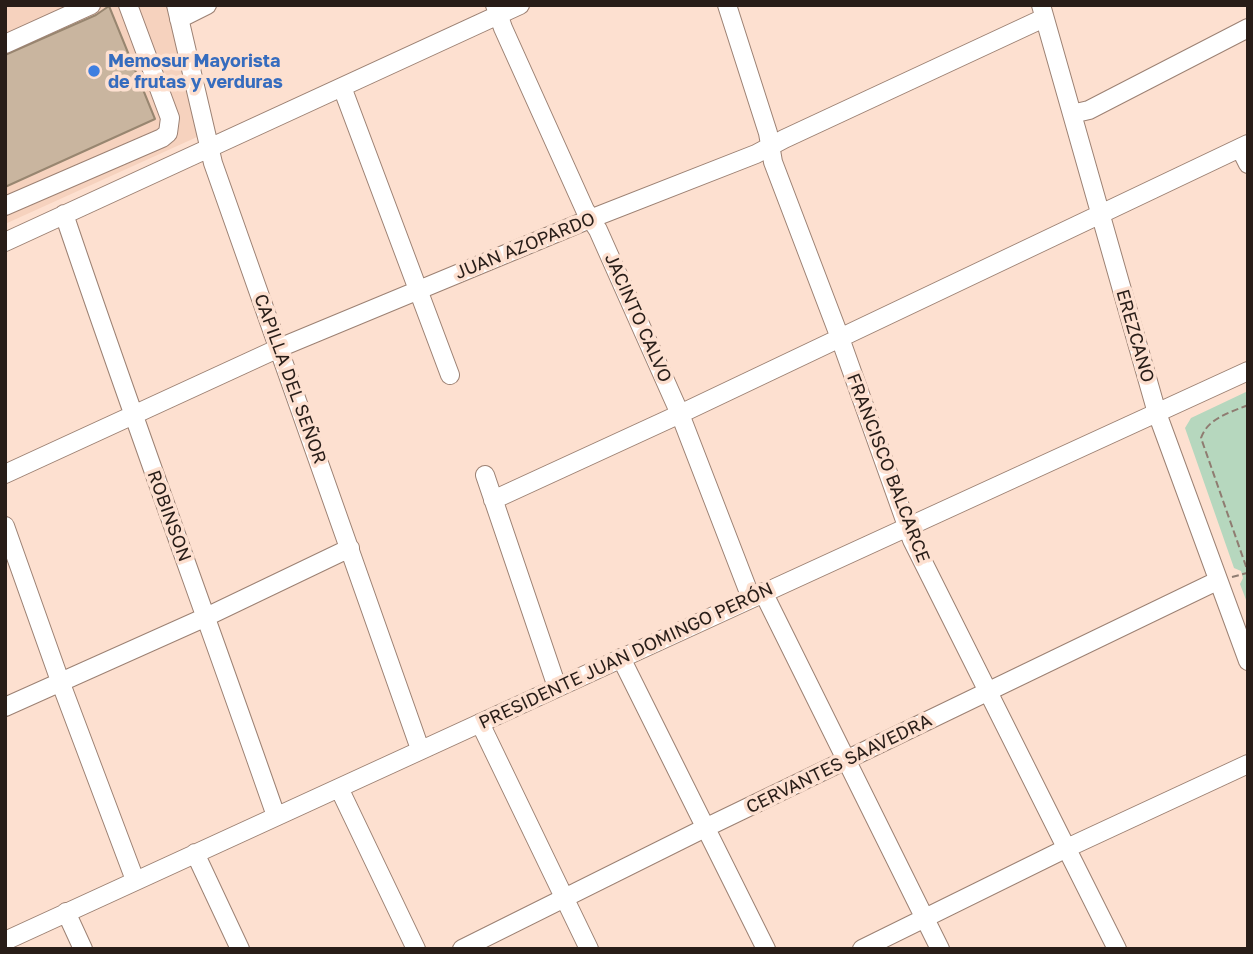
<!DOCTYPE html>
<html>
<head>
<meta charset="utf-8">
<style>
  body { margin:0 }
  #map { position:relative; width:1253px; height:954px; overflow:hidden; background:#fde0d0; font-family:"Golos Text",sans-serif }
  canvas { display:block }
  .frame { position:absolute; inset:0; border:7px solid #281d18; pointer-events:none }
</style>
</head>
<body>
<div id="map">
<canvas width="1253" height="954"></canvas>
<div class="frame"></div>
</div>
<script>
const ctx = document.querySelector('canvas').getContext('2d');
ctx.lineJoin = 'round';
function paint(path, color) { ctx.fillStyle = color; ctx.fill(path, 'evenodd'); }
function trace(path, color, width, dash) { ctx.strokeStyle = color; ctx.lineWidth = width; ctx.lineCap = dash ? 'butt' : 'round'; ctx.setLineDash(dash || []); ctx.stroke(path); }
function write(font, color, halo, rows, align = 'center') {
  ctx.font = font + ' "Golos Text",sans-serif'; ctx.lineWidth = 7; ctx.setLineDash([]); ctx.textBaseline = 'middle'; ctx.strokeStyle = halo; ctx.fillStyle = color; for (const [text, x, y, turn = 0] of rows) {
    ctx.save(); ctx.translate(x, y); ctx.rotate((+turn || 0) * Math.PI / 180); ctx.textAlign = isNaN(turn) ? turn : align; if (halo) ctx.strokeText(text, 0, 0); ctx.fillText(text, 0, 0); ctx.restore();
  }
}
paint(new Path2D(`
  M5,5H168L197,137L5,224Z`), '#f6d2be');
paint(new Path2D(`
  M1248,391V605L1240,584L1243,578L1241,571L1234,568L1185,428L1191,418Z`), '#b6d7be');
const building = new Path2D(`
  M109,6L155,119L5,187V55L96,15Z`);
paint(building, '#c9b59f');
trace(building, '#988670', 2);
const minor = new Path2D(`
  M176,5L213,163L420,749
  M495,5L503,28L585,210L598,230L680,414L751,598
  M727,5L768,133L773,162L840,338L912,540L1117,949
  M1041,5L1157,413L1248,661
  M179,19L207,5
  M5,44L91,5
  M342,87L450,375
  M1072,114L1089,110L1248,28
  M1240,148L1248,164
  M5,206L162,138L168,133L170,118L128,5
  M64,214C132,416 206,615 276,816
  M5,242L520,5
  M5,474L279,348L590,219L756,154L784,139L1044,18
  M485,475L557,687
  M493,500L680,414L1248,144
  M5,526L60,681L135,880
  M763,592L940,949
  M621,658L766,949
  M5,707L206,617L350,548
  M480,723L589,949
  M339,788L416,949
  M195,853L240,949
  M66,912L83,949
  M5,941L1248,371
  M462,949L705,828L1217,581
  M862,949L1067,848L1248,764`);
trace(minor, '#9c8173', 20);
trace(new Path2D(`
  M1248,405C1229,413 1208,418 1201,438L1248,572
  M1232,577L1247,573`), '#8f7c71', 2, [7, 3.5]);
trace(minor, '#fff', 18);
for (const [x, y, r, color] of [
  [94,71,7,"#3f7fe0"]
]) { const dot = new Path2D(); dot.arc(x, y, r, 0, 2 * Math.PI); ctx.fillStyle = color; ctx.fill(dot); trace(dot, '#fde0d0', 2.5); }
write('bold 18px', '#366cbe', '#fde0d0', [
  ["Memosur Mayorista",108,61],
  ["de frutas y verduras",108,82]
], 'left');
write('18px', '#281d18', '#fde0d0', [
  ["JUAN AZOPARDO",525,246,-22],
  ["JACINTO CALVO",638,318,66],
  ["EREZCANO",1135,336,74],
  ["CAPILLA DEL SEÑOR",290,379,70],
  ["FRANCISCO BALCARCE",888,468,69],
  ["ROBINSON",169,516,70],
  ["PRESIDENTE JUAN DOMINGO PERÓN",626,656,-25],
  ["CERVANTES SAAVEDRA",839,764,-26]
]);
</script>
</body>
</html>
